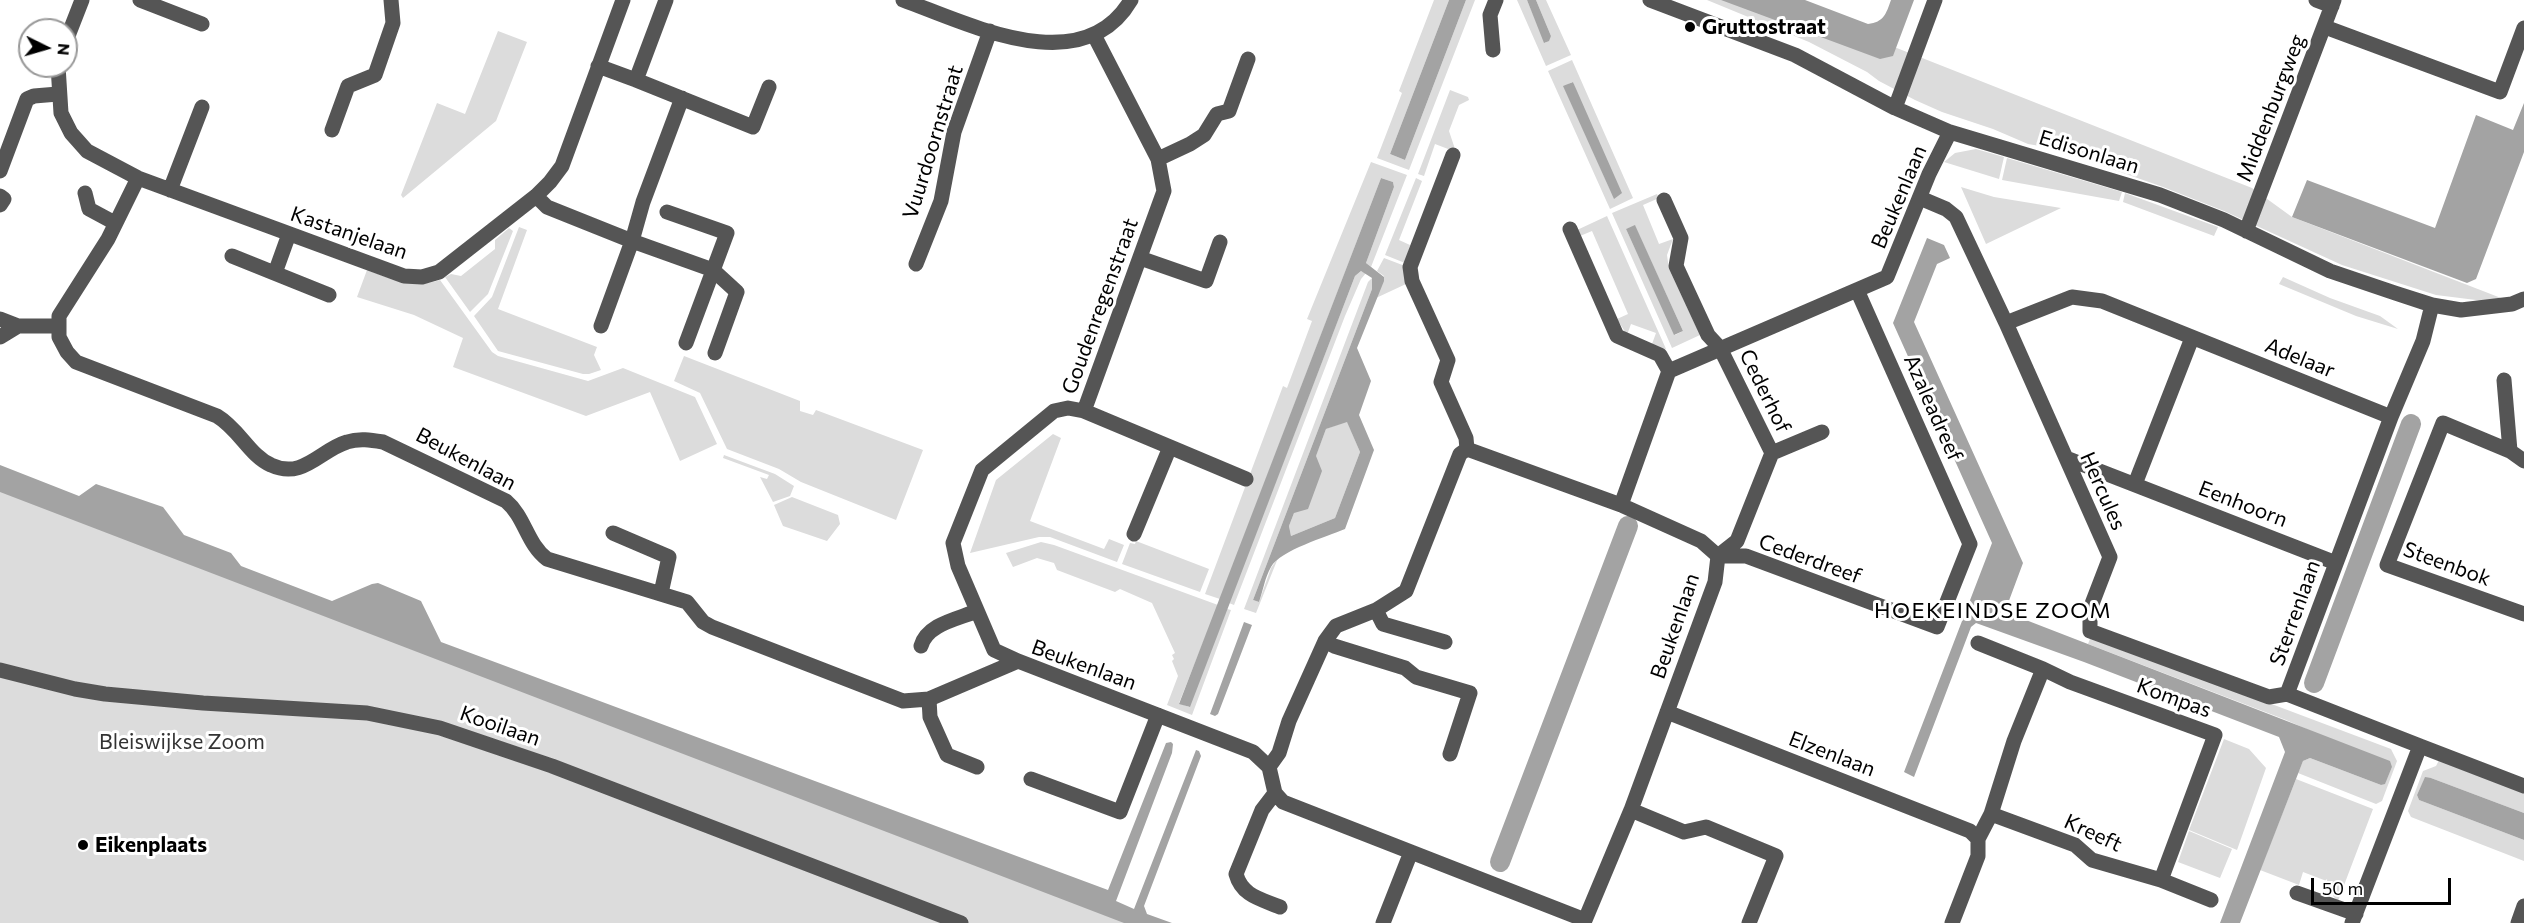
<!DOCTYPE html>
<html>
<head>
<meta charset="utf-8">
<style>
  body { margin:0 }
  #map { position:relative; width:2524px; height:923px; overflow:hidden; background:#fff; font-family:Commissioner,sans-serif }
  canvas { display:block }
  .north { position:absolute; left:18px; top:18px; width:60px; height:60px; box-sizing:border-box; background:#fff; border:2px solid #999; border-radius:50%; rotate:95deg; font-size:16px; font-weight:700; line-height:24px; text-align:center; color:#000 }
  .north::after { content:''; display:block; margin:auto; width:21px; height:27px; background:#000; clip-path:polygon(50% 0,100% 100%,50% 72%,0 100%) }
  .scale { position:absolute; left:2311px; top:878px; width:140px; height:27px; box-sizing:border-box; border:3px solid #000; border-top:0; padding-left:8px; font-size:18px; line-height:21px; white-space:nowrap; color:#000; -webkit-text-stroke:4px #fff; paint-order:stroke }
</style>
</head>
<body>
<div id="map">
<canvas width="2524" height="923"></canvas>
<div class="north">N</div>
<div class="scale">50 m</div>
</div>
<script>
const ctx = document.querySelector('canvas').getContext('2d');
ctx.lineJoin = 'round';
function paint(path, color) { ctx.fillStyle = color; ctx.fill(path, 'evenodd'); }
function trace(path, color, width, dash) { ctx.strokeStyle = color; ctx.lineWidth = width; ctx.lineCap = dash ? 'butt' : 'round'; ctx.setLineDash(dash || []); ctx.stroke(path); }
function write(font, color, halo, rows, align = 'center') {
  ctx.font = font + ' Commissioner,sans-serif'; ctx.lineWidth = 6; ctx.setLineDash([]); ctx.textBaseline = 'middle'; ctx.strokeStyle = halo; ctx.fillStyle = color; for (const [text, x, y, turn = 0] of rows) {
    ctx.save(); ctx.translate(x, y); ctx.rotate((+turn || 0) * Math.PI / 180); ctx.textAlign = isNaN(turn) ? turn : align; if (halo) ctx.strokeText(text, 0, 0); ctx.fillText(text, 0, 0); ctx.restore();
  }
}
paint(new Path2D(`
  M1434,0H1449L1390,154L1405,160L1466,0H1475L1409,170L1377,158L1402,93L1399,91Z
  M1517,0H1527L1545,43L1551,36L1536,0H1546L1571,55L1546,66Z
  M1707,0H1775L2252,188L2292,217L2501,298L2484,301L2436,295L2342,265L2224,211L2163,187L2052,148L2028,144L1993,129L1942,112L1915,100L1879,81L1867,72L1809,42Z
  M498,31L527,42L496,121L403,198L401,195L437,103L465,114Z
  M1572,60L1633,198L1610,209L1548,71ZM1572,82H1573L1612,194L1564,87Z
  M1450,90L1468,97L1469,100L1459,105L1449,131L1456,152L1435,144L1424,176L1418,174Z
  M1976,149L2004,157L1999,179L1944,162L1955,153Z
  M2007,158L2122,192L2119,201L2002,180Z
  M1371,162L1407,175L1371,267L1366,263L1394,187L1393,182L1381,178L1220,599L1205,594L1283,386L1287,388L1312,321L1307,319Z
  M1416,178L1422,181L1399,240L1410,245L1405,263L1385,255Z
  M1961,187L1994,197L2061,208L1986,244Z
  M2125,193L2218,227L2214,236L2123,202Z
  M1657,194L1659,198L1643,205L1659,244L1673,239L1667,255L1669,269L1700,335L1672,348L1612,213ZM1635,226L1683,331L1675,335L1626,229Z
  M1607,216L1666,349L1663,350L1652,344L1656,333L1631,324L1627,335L1617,319L1628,314L1592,231L1580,236L1577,230Z
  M519,227L527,230L498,309L597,347L594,355L601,370L589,374H583L498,351L474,316L492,297Z
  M509,228L513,231L488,294L470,312L445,277L451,274L461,276L495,249V240Z
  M1384,258L1405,266L1406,284L1376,298L1384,276L1377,271Z
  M367,270C391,279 415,289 440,280L492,352L498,356L588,381L623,368L695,397L717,444L680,461L650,392L586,416L453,367L463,338L414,315L357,297Z
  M1361,271L1366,273L1361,279L1345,316L1234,605L1229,603L1355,276Z
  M2283,277L2330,298L2380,316L2398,329L2356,316L2279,284Z
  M1372,278V289L1253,600L1259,602L1271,568L1278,558L1256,613L1244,609L1368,282Z
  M684,356L800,401V411L813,415L816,410L923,450L896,520L801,482L779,469L727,449L700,393L674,381Z
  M1347,421L1360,452L1335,518L1291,536L1289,526L1326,429Z
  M1053,434L1061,438L1030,521L1104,549L1109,539L1124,545L1117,562L1050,537H1039L970,553L996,480Z
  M724,455L775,474L794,486L790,496L773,502L760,477L767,479L769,475L723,458Z
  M0,480L1159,923H0Z
  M792,497L838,515L840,524L827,541L783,526L774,505Z
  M1136,541L1209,569L1200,592L1122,564L1130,543L1135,544Z
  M1041,542L1054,545L1218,605L1179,703L1189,707L1227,609L1231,610L1192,715L1167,705L1178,676L1172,661L1174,659L1172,655L1175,653L1152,603L1120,589L1115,592L1057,570L1054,563L1037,558L1013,567L1006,553Z
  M2091,636L2391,749L2397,761L2382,801L2376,804L2298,773L2303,761L2310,758L2381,785L2385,783L2392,767L2286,720L2088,644Z
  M2224,739L2249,749L2266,768L2237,850L2189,830Z
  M2439,760L2524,793V813L2431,778H2425L2417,795L2419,800L2524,840V861L2411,817L2408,811L2423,771L2436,766Z
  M2296,779L2373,809L2338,901L2333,896L2337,885L2303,872L2299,885L2260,870Z
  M2189,831L2232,849L2220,878L2178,862Z`), '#dcdcdc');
paint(new Path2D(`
  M1449,0H1466L1405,160L1390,154Z
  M1527,0H1536L1551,36L1549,41L1544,43Z
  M1721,0H1805L1868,24C1884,22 1886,14 1891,0H1914L1893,56L1880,59Z
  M1573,82L1622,193L1614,199L1563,86Z
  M2524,103V152L2476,279L2467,283L2292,217L2307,180L2435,228L2476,115L2513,130Z
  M1381,178L1393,182L1394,187L1366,263L1384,277V281L1357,348L1371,381L1359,415L1374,450L1345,529C1326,537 1281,550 1271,567C1265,577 1263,591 1259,602L1253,600L1372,289V278L1361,271L1355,276L1190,707L1179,704ZM1347,422L1360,452L1335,518L1291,536L1289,526L1294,513L1308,509L1322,471L1316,456L1326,429Z
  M1635,225L1683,331L1674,335L1626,229Z
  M1927,238L1944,245L1950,258L1937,264L1914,322L2023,563L2007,606L2013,615L2390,761L2392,767L2385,784L2381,785L2310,758L2303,761L2240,923H2220L2285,752L2279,737L2084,662L1976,623L1971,627L1914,777L1904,772L1992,543L1893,323Z
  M0,465L79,496L96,484L163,507L184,535L231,553L241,566L332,601L372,584L378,583L421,601L441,642L1108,890L1166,743L1171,742L1173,744L1172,753L1116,901L1134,909L1196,750L1199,751L1201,756L1144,906L1147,914L1172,923H1124L0,492Z
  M1244,622L1252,625L1218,714L1215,716L1210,714Z
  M2425,777L2431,778L2524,813V840L2419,800L2417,795Z`), '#a3a3a3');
trace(new Path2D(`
  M2314,683L2411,424
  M1500,862L1628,526`), '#a3a3a3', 20);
trace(new Path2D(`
  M140,0L202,24
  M903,0C969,24 1083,82 1131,0
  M1650,0L1795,55L1895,108L1950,132L2160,195L2224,220L2330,271L2395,293L2432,305L2461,310L2512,304L2524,299
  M2316,0L2332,6
  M2325,27L2500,92L2524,28
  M66,41L82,0
  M1493,50L1490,15L1496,0
  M58,66L61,113L71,133L87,151L138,178L404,276L422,277L439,272L536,196L550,182L562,166L623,0
  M598,66L636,80L666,0
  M636,80L753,127L769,87
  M1895,108L1935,0
  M332,130L348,86L375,75L393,23L391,0
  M1453,155L1410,267L1412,281L1448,360L1441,382L1466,438L1467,449L1621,505
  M1158,159L1190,144L1204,135L1217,114L1229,111L1248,59
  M0,171L27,99L34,96L58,94
  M138,178L108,239L59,316V337L67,352L76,362L217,416C239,429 250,456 271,465C303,480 320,450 347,442C359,438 371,440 383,442L506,501C525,517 527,544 547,559L687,602L703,622L712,627L903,701L929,699L1018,661L1253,752L1269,767L1275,793L1283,802L1585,920L1631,810L1715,582L1718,556L1701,541L1621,505L1669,371L1887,277L1929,174L1950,132
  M170,190L202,107
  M85,193L89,209L115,223
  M0,196L4,199L0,205
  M536,196L547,207L632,241L643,202L682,98
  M1920,198L1946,209L1956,217L2006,323L2110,557L2090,609V631L2269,697L2287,694
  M1664,200L1681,238L1676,266L1708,335L1720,348L1772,453L1737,541L1718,556
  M667,212L727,233L686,343
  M1570,229L1617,336L1660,355L1669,371
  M2246,231L2334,0
  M232,256L329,295
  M1140,258L1206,281L1220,242
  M916,264L941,201L954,132L990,31
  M275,273L289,234
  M0,319L18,326H58
  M2006,323L2072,297L2102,301L2391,417
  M601,326L632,241L713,270L737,292L715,353
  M0,337L18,326
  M2504,380L2510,451
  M1084,411L1170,447
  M1772,453L1822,432
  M2066,458L2336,563
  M2524,461L2510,451L2443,423L2387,565L2524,614
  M2135,484L2192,338
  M613,533L669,557L661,593
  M1134,534L1170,447L1246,479
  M1718,556H1746L1937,627L1970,544L1857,290
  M1376,610L1383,624L1445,642
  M1325,641L1334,646L1405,668L1416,677L1470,693L1450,754
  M1978,643L2043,669
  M921,646C927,624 958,619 977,611
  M1018,661L994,650L958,566L953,543L982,470L1054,411L1068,408L1084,411L1164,191L1158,159L1094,35
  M0,670L75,689L105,694L203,703L367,713L440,728L552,766L961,923
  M929,699L930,717L947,755L977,767
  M1667,712L1970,831L1978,839
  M2420,746L2524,786
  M1269,767L1279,753L1289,721L1325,641L1336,626L1376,610L1406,591L1460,454L1467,449
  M1031,779L1120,812L1158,715
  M1275,793L1262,810L1236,874C1242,896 1261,899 1280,907
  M1631,810L1684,832L1706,827L1776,856L1749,923
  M1991,814L2075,845L2092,860L2161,880L2211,900
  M2297,893L2356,914
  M1383,923L1411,852
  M1952,923L1978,856V839L1991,814L2014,741L2043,669L2070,682L2215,735L2161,880
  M2352,923L2420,746L2287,694L2391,417L2423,341L2432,305
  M2518,923L2524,906`), '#555', 15);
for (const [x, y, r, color] of [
  [1690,27,6,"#000"],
  [83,845,6,"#000"]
]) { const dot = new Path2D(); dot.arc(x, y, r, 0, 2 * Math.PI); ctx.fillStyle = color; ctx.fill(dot); trace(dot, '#fff', 2); }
write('bold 21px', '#000', '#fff', [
  ["Gruttostraat",1702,27],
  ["Eikenplaats",95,845]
], 'left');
write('21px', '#000', '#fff', [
  ["Middenburgweg",2271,108,-69],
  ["Vuurdoornstraat",933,142,-73],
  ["Edisonlaan",2089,152,17],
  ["Beukenlaan",1899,197,-67],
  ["Kastanjelaan",349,233,19],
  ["Goudenregenstraat",1100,306,-70],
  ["Adelaar",2300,358,22],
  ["Cederhof",1765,391,64],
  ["Azaleadreef",1933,408,66],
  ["Beukenlaan",466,459,28],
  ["Hercules",2103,491,66],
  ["Eenhoorn",2243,504,21],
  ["Cederdreef",1810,559,20],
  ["Steenbok",2447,564,20],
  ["Sterrenlaan",2295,613,-70],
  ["Beukenlaan",1675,626,-71],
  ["Beukenlaan",1084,665,20],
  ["Kompas",2174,698,20],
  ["Kooilaan",500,726,19],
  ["Elzenlaan",1832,754,21],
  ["Kreeft",2093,833,25]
]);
write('21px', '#333', '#fff', [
  ["Bleiswijkse Zoom",182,742]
]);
ctx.letterSpacing = '1.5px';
write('22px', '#000', '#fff', [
  ["HOEKEINDSE ZOOM",1993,611]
]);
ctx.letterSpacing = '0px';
</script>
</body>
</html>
